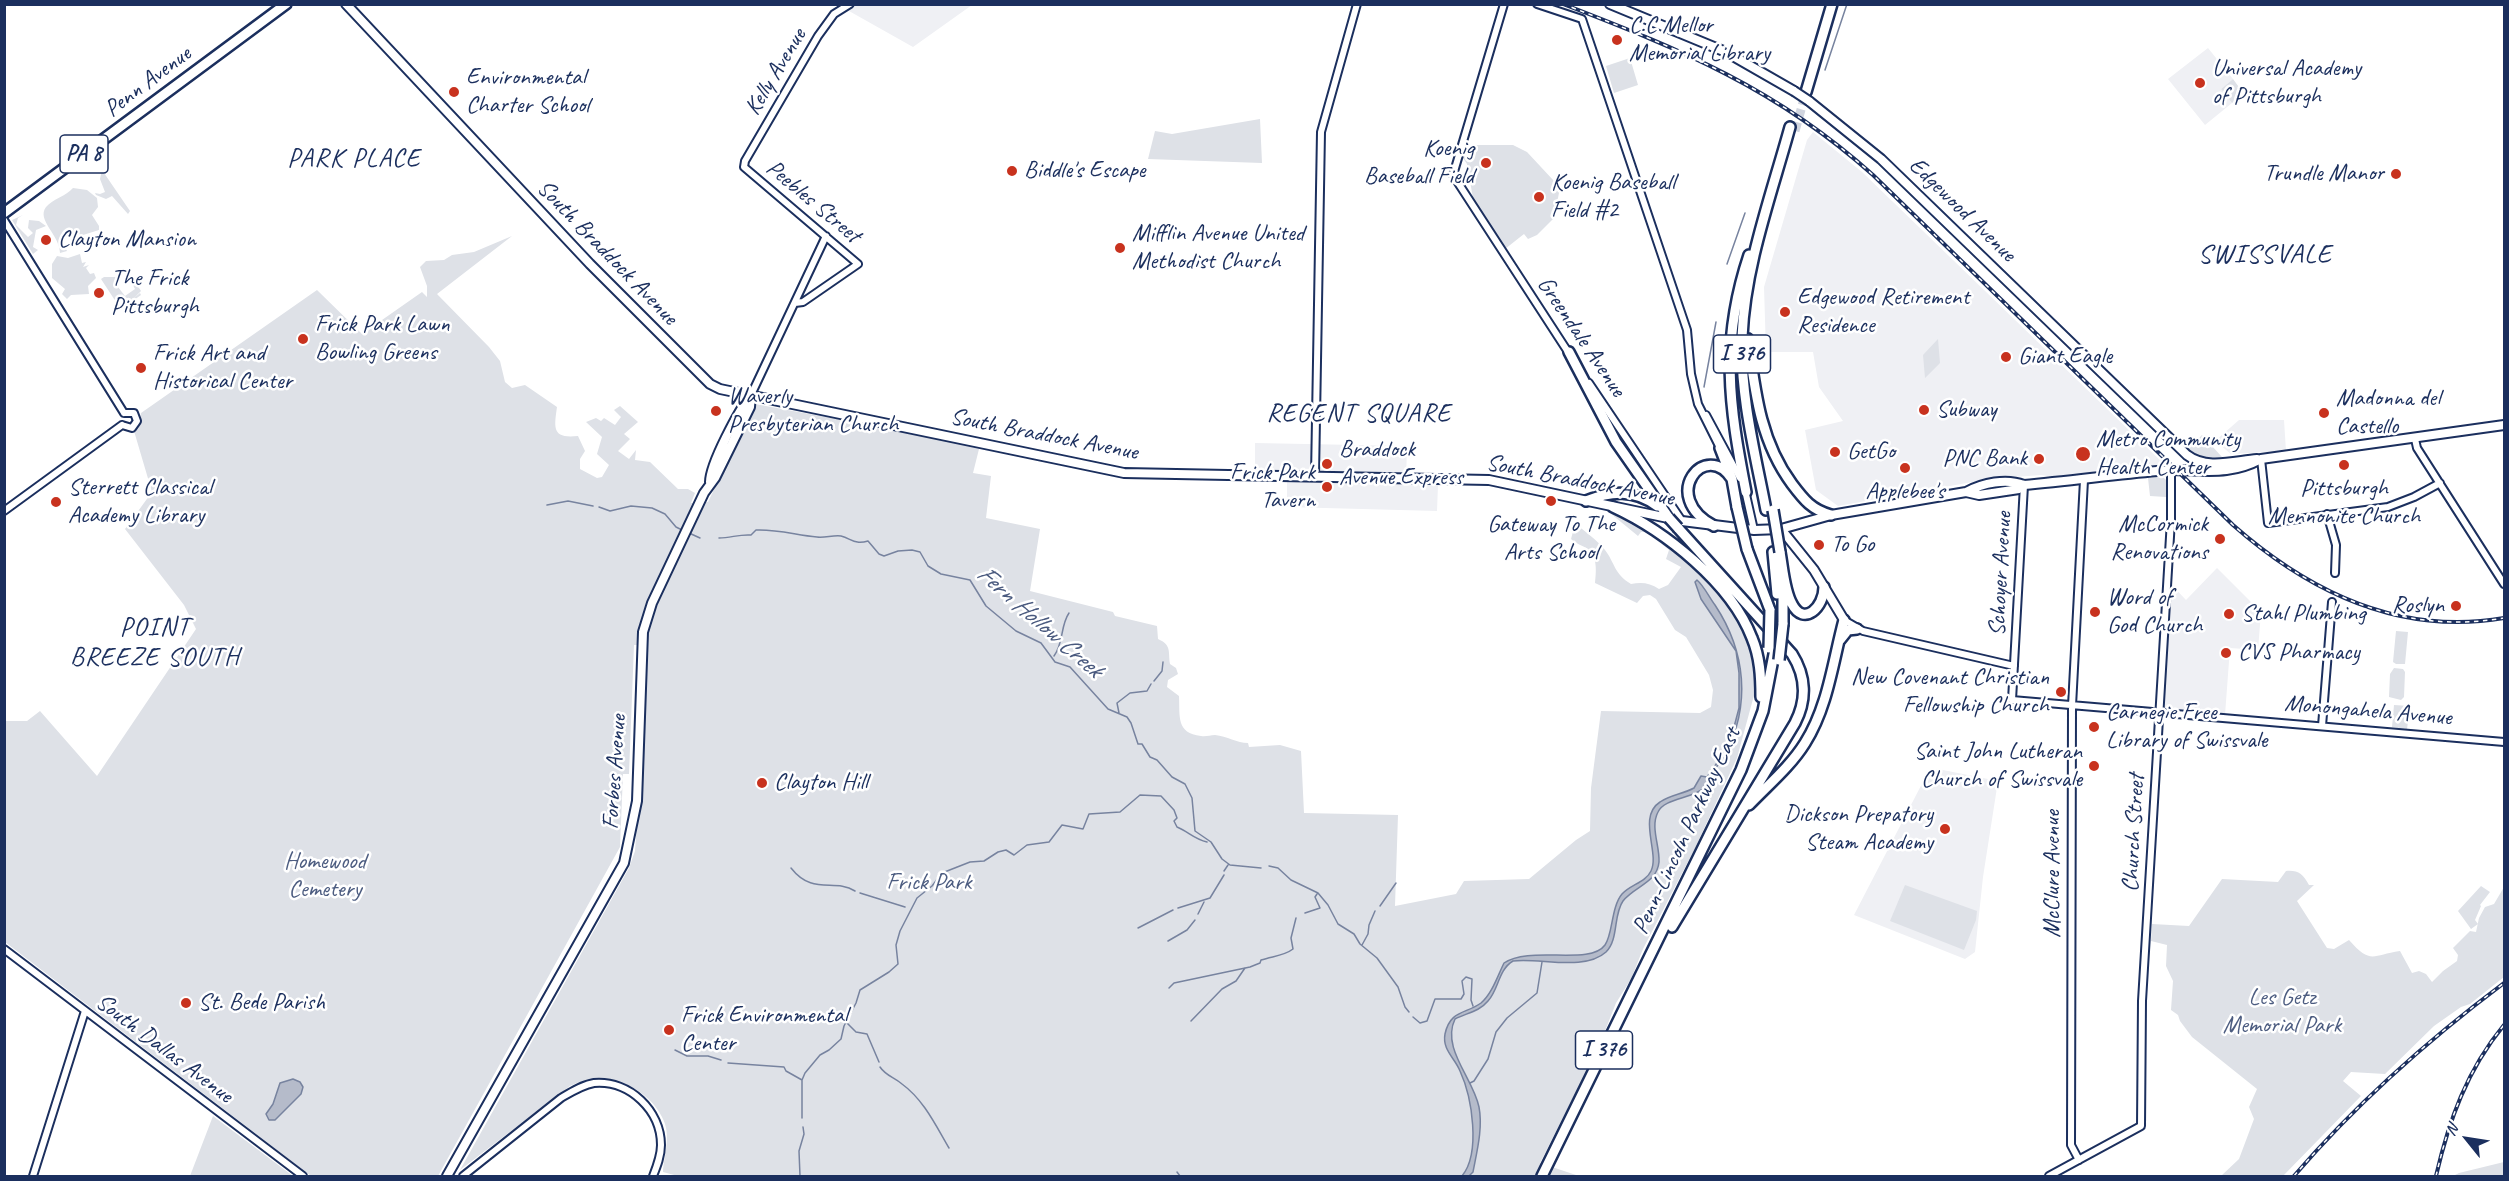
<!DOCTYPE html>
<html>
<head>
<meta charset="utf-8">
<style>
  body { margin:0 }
  #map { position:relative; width:2509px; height:1181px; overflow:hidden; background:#fff; font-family:Caveat,sans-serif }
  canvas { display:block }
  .frame { position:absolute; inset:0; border:6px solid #1b2f5e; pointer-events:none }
  .north { position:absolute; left:2437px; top:1109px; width:60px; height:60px; -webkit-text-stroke:4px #fff; paint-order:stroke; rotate:300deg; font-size:16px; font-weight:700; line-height:24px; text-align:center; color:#1b2f5e }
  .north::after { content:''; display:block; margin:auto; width:21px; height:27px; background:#1b2f5e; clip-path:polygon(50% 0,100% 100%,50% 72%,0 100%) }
</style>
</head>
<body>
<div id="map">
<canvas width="2509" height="1181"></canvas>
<div class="frame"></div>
<div class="north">N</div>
</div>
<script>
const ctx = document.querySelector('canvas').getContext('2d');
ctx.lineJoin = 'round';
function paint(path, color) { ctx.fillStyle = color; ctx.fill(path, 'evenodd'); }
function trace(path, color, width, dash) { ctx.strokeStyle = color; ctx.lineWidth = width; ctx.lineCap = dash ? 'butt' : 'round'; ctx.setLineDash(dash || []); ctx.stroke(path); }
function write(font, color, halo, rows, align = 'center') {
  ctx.font = font + ' Caveat,sans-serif'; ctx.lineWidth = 5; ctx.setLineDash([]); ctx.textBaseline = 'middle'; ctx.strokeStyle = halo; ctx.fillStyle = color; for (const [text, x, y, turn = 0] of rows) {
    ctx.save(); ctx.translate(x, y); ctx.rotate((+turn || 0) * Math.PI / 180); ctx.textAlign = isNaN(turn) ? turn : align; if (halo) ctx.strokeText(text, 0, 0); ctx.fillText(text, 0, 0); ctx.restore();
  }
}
paint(new Path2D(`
  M858,4H972V5L913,47L849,11Z
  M2208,48L2233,79L2221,89L2232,103L2205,125L2168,79Z
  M1813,132L1862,172L2164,464L2061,478L2041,475L1989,479L1838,506L1816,490L1805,430L1843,421L1819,387L1813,352H1766L1764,287L1807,140Z
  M2239,420H2284L2286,451L2231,454L2215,441Z
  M1255,443L1407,446L1406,482L1438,485L1437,511L1287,507V472L1255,470Z
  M2217,568L2261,612L2258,650L2230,648L2225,715L2163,710L2169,582L2186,600Z
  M1938,769L1998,781L1983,877L1975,952L1965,959L1854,915L1927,774Z`), '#eff0f4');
paint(new Path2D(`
  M1630,58L1638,85L1614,93L1606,66Z
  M2233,79L2244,94L2232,103L2221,89Z
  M1260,119L1262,163L1148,159L1155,131L1172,134Z
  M1467,145H1513L1527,152L1554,181L1559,193L1554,218L1537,235L1528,239L1524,234L1505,249L1474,204L1467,164L1463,158Z
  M102,170L130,211L128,214L112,196L106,199L96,195L95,193L100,194L105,192L100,179Z
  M73,188L87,190L97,198L98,207L92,215L99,226V230L83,235L65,231L64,245L67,251L60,253C60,235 36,220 46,207C53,199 66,196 73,188Z
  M23,215L18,218L16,225L28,237L33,233L28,228L29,220L39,221L46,226L36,230L33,247L38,250L33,254L12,220Z
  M512,236L437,294L489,347L500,361L505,382L512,388L525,385L557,407C554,428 552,439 578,436L585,451L580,459V469L597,478L602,477L609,465L597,454L602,437L586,422L596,418L601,421L604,418L615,425L621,417L614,410L620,406L638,422L624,434L630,439L618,451L629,459L636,450L635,460L650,462L678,489H688L695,493L691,503L708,502L755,404L918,434L979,449L973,473L991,476L986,518L1040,529L1030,591L1113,612L1115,616L1157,626L1158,639C1172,645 1168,652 1170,664L1176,668L1178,674L1168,680L1167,687L1179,696C1180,717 1176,733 1201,736C1206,737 1210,735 1215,735C1227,736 1237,743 1248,743L1249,747L1280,745L1301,751L1304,813L1398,815L1395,906L1456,894L1464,881L1529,879L1576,840L1590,831L1591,788L1601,711L1700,713L1711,707L1713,690L1709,675L1686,637L1675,630L1656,599L1650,595L1643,596L1637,603L1595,583C1596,573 1598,557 1588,549C1582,545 1576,544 1571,539L1575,524C1585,531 1597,540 1605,550C1615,563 1614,574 1631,584C1642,582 1650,583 1659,589L1668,585L1681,567L1666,559L1669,550L1647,532H1641L1638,536L1610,513L1643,526L1669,546L1697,570L1725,602L1747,637L1756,671V688L1737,758L1695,848L1643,949L1631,979L1616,1003L1599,1046L1540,1163L1579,1176H678L663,1172C664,1154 672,1135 662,1117C645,1084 602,1070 570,1086L460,1170L629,868L635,851L645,707L647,645H634L629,774H623L620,847L438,1176H311L5,942L4,721H27L40,711L97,776L196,629L184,605L125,529L152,492L134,431L139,423L141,413L317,290L362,334L422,292L427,297V286L420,267L426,261L444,260L452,255L474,252Z
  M80,254L82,263L86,262L83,267L89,265L86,268L90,274L94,273L96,278L88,286L89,294L71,295L67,299L62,294L65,289L52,278V264L57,256L68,258Z
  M104,277H118V287L125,296L135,289L129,277H132L141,291L134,298L140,293L141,295L127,305L133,299L125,305H118L101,279Z
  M1938,339L1940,363L1925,378L1923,355Z
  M2202,435L2222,457C2209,463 2198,458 2187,450Z
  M2162,476L2166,480V497L2150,496L2148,478Z
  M2396,631L2408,632L2405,664H2396L2393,662Z
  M2394,668L2403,669L2405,672L2404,697L2401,700L2389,697L2390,674Z
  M2394,705L2410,706L2407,729L2392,727Z
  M2286,871C2298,870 2303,874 2309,885H2314L2297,901L2327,948L2334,949L2349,940C2371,965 2372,955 2400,951L2412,973L2419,971L2426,974L2432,982L2443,971L2457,961L2458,955L2453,948L2470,931L2476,932L2479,918L2485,907L2494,904L2504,887V977L2470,1004L2461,1007L2434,1026L2385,1074L2351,1072L2343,1081L2361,1096L2283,1176H2221L2239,1159L2254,1119L2249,1107L2257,1089L2192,1037L2180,1021L2178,1015L2171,1010L2173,981L2166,966L2167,945L2151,941L2152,924L2189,926L2222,879L2278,882Z
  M1905,885L1977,911L1976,920L1964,950L1890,921Z
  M2481,886L2490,892L2480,905L2481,906L2475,920L2478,924L2471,929L2458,911Z
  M213,1116L293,1176H190Z
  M2504,1162V1176H2453L2459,1173Z`), '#dee1e7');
const water = new Path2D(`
  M1697,580C1704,586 1709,597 1715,605C1746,652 1751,705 1725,755C1721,763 1713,770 1709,777C1708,780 1709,783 1707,785C1696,799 1665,797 1658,812C1650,827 1660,846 1659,862C1657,883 1635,886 1623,901C1613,915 1619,939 1606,952C1584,972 1538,957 1513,961C1498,970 1499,989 1488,1001C1479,1012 1466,1013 1455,1019C1441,1048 1473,1078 1479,1107C1483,1128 1477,1151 1473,1172L1469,1176H1462C1481,1153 1472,1097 1460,1071C1455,1058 1442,1050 1445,1034C1450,1010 1466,1014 1481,1003C1492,994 1498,975 1504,963C1530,945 1590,966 1605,945C1613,934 1611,907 1622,894C1630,885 1646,882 1651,871C1660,853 1637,817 1660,802C1670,795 1683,794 1694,788L1701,776L1707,777L1724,753L1734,727L1739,708V673L1736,651L1701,599L1695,582Z
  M293,1079L300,1082L303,1087L301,1094L275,1120H269L266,1114L273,1104L280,1083Z`);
paint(water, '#b5bbca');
trace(water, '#77839f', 1.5);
trace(new Path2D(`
  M1825,70L1847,4
  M1727,264L1745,213
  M1704,387L1716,322
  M547,505L568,501L593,506
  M599,507L610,511L631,506L652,508L665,514L676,527L684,531
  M689,533L700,538
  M719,538C731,538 739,534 751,535L756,530C777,529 796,535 817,537C825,538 833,535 841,536C852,539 855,545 868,541L879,554L884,556L898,551L912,550L920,552L928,566L941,574L970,580L986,606L1016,631L1041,643L1055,662L1070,667L1108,709L1127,717L1131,723L1138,744H1142L1150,757L1157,760L1172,777L1185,784L1192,798L1195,831L1211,842L1222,859L1230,865L1261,868
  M1054,656C1064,643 1060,626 1069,613
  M1154,681L1162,671L1163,662
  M1119,713L1117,703L1130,693L1147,691L1151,684
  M1269,866L1278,868L1291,880L1318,893L1328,905L1338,924L1354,934L1360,944L1377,958L1398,987L1405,1007L1409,1012
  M791,868C813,896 834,878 855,891
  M1224,871L1228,865
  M860,893L905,907
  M1380,906L1396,883
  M1178,908L1210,898L1224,875
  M1305,913L1320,908L1315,897L1317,894
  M1198,914L1204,902
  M1138,928L1173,910
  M1168,941L1187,930L1195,920
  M1362,945L1368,934L1369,925L1375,911
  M1169,988L1174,983L1250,967L1260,963L1261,960C1273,956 1284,956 1293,949L1291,938L1296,918
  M1413,1017L1420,1023L1427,1021L1435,999H1461L1464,994L1462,981L1466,977L1472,979L1471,1000L1473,1006
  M1191,1021L1222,989L1236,981L1245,968
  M846,1022L856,1032L867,1034L879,1062
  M675,1050L687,1056H708L721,1060
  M728,1063L784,1067L786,1071L802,1080
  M880,1067C886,1076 894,1077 902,1084C924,1100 936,1126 949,1148
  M1470,1083L1474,1081L1488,1059L1496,1032L1507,1018L1537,993L1542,962
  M802,1118V1080L805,1073L820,1055L829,1050L841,1039L844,1026L856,1003L860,990L889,972L898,964L896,945L900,931L917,898L932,886L942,873L970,862L984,861L998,852L1006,850L1014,855L1027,845L1049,842L1062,825L1083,829L1089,814L1120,812L1140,795L1161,796L1174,810L1177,818L1174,821L1177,827C1189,832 1194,839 1207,842
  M1177,1172L1180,1176
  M800,1176L799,1151L804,1134L803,1127`), '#77839f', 1.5);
trace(new Path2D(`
  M1795,131L1806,92`), '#d1d5df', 9, [9, 4.5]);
const minor = new Path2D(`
  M1504,4L1453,175L1570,355
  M1537,4L1582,19L1687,330L1691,374L1698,404L1720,448
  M4,220L124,413
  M795,303L803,302L858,264L744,167L745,161L818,36L834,14L850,4
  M1589,383L1682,521
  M751,395L826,236
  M1706,415L1740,478
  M122,425L132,428L137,421L134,413H124
  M2415,439L2417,448L2504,584
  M2261,459L2268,523L2388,507L2414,497L2440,483
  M1315,476L1321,132L1357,4
  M2024,485L2012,700L2504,742
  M1745,490L1754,530
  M4,511L122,425
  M2327,514L2336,545L2335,573
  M1844,620L1863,631L2014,666
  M2322,726L2332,602
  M4,949L303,1176
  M2079,1160L2071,1145L2072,706L2084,480
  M33,1176L85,1011
  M463,1176L561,1098C571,1092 582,1085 594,1083C630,1080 661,1111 661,1145C661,1156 657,1166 653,1176
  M2049,1176L2141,1126L2142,1001L2171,520V470`);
const major = new Path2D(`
  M346,4L590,264L710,384L720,389L1124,473L1489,480L1682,521L1754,530L1781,529L1831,515L1966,492C1983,483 2006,478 2024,485C2069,481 2113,475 2157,471C2196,467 2224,479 2261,459L2504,425
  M1610,4L1726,52L1794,91
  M1809,101L1881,159L2187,455C2206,470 2234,461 2257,459
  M710,482C710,464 739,410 751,395
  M1966,492L1979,495L2019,489L2024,485
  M1781,529L1814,570L1844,620
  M447,1176L624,863L637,801L643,632L652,603L704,493L715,478L750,407L751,395`);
const highway = new Path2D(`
  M1806,92L1832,4
  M4,213L286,4
  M1748,339C1755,391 1760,441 1792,484C1804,500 1812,510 1831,515
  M1569,352L1616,442L1669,518
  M1720,448L1732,479L1737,507
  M1746,492C1729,405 1720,342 1749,255
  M1586,501C1611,491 1634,489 1657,506
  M1613,507C1665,531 1731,583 1752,638C1760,657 1761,677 1761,697
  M1766,510C1755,453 1740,395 1742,337C1745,266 1771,196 1790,127
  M1714,526C1658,496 1706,439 1732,479
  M1747,549L1770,610
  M1773,552L1777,594
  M1780,552C1783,568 1784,590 1792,604C1804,627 1824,607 1824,587
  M1783,584V624
  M1840,640L1848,630L1857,629
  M1749,805C1768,785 1790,767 1805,743C1828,707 1833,661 1844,620
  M1672,927L1795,723C1807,700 1806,676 1792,654L1678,528
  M1542,1176L1741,770L1763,711L1774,654`);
trace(minor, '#1b2f5e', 10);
trace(major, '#1b2f5e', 12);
trace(highway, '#1b2f5e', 14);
trace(minor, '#fff', 6);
trace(major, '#fff', 8);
trace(highway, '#fff', 9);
const rail = new Path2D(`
  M1563,4C1682,50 1776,88 1873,175L2233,525C2309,592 2400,636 2504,618
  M2294,1176C2356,1104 2428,1040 2504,983
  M2436,1176C2449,1120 2467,1070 2504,1025`);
trace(rail, '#1b2f5e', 4);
trace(rail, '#fff', 1.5, [4.5]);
const majorBridge = new Path2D(`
  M1794,91L1809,101`);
const highwayBridge = new Path2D(`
  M1737,507L1747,549
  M1773,510L1780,552
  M1669,518L1678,528
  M1769,648L1770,610
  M1779,660L1783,624`);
trace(majorBridge, '#1b2f5e', 12, []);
trace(highwayBridge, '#1b2f5e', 14, []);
trace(majorBridge, '#fff', 8);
trace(highwayBridge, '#fff', 9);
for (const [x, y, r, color] of [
  [1617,40,6,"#c8321e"],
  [2200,83,6,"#c8321e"],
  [454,92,6,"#c8321e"],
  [1486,163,6,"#c8321e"],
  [1012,171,6,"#c8321e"],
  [2396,174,6,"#c8321e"],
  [1539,197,6,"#c8321e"],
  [46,240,6,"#c8321e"],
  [1120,248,6,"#c8321e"],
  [99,293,6,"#c8321e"],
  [1785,312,6,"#c8321e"],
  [303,339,6,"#c8321e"],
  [2006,357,6,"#c8321e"],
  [141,368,6,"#c8321e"],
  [1924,410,6,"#c8321e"],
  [716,411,6,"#c8321e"],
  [2324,413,6,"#c8321e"],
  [1835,452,6,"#c8321e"],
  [2083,454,8,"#c8321e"],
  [2039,459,6,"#c8321e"],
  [1327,464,6,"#c8321e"],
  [2344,465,6,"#c8321e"],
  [1905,468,6,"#c8321e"],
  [1327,487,6,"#c8321e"],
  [1551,501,6,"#c8321e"],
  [56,502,6,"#c8321e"],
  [2220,539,6,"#c8321e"],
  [1819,545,6,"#c8321e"],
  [2456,606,6,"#c8321e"],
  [2095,612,6,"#c8321e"],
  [2229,614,6,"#c8321e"],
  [2226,653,6,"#c8321e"],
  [2061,692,6,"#c8321e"],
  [2094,727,6,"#c8321e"],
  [2094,766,6,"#c8321e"],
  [762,783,6,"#c8321e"],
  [1945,829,6,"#c8321e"],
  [186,1003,6,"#c8321e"],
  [669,1030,6,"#c8321e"]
]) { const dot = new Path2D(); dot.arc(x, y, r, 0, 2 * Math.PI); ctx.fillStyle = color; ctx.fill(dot); trace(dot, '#fff', 2); }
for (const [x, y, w] of [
  [84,154,48],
  [1742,354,57],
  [1604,1050,57]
]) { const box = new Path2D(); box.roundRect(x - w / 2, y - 19, w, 38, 4.5); ctx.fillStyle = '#fff'; ctx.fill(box); trace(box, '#1b2f5e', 1.5); }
write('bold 22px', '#1b2f5e', null, [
  ["PA 8",84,154],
  ["I 376",1742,354],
  ["I 376",1604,1050]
]);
write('24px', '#1b2f5e', '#fff', [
  ["C.C Mellor",1629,26],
  ["Memorial Library",1629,54],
  ["Universal Academy",2212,69],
  ["of Pittsburgh",2212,97],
  ["Environmental",466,78],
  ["Charter School",466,106],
  ["Koenig",1474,149,"right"],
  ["Baseball Field",1474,177,"right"],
  ["Biddle's Escape",1024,171],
  ["Trundle Manor",2384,174,"right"],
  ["Koenig Baseball",1551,183],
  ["Field #2",1551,211],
  ["Mifflin Avenue United",1132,234],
  ["Methodist Church",1132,262],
  ["Clayton Mansion",58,240],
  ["The Frick",111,279],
  ["Pittsburgh",111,307],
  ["Edgewood Retirement",1797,298],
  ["Residence",1797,326],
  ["Frick Park Lawn",315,325],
  ["Bowling Greens",315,353],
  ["Frick Art and",153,354],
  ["Historical Center",153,382],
  ["Giant Eagle",2018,357],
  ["Waverly",728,397],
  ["Presbyterian Church",728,425],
  ["Madonna del",2336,399],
  ["Castello",2336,427],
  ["Subway",1936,410],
  ["Metro Community",2096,440],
  ["Health Center",2096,468],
  ["Braddock",1339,450],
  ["Avenue Express",1339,478],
  ["GetGo",1847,452],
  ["PNC Bank",2027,459,"right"],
  ["Frick Park",1315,473,"right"],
  ["Tavern",1315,501,"right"],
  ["Sterrett Classical",68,488],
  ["Academy Library",68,516],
  ["Pittsburgh",2344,489,"center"],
  ["Mennonite Church",2344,517,"center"],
  ["Applebee's",1905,492,"center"],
  ["Gateway To The",1551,525,"center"],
  ["Arts School",1551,553,"center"],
  ["McCormick",2208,525,"right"],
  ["Renovations",2208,553,"right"],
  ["To Go",1831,545],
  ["Word of",2107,598],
  ["God Church",2107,626],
  ["Roslyn",2444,606,"right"],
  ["Stahl Plumbing",2241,614],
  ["CVS Pharmacy",2238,653],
  ["New Covenant Christian",2049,678,"right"],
  ["Fellowship Church",2049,706,"right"],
  ["Carnegie Free",2106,713],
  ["Library of Swissvale",2106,741],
  ["Saint John Lutheran",2082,752,"right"],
  ["Church of Swissvale",2082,780,"right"],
  ["Clayton Hill",774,783],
  ["Dickson Prepatory",1933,815,"right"],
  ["Steam Academy",1933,843,"right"],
  ["St. Bede Parish",198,1003],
  ["Frick Environmental",681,1016],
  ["Center",681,1044]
], 'left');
write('24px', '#1b2f5e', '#fff', [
  ["Kelly Avenue",776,72,-59],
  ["Penn Avenue",148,82,-37],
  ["Peebles Street",813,202,40],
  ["Edgewood Avenue",1962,210,44],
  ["South Braddock Avenue",607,253,46],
  ["Greendale Avenue",1581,337,56],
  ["South Braddock Avenue",1044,435,11],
  ["South Braddock Avenue",1580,481,11],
  ["Schoyer Avenue",2001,574,-87],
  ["Monongahela Avenue",2368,711,5],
  ["Forbes Avenue",615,772,-86],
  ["Penn-Lincoln Parkway East",1687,831,-65],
  ["Church Street",2134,833,-87],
  ["McClure Avenue",2053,874,-90],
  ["South Dallas Avenue",164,1049,37]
]);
write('24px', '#4c5c80', '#fff', [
  ["Homewood",325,862],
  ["Cemetery",325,890],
  ["Frick Park",929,883],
  ["Les Getz",2282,998],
  ["Memorial Park",2282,1026]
]);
ctx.letterSpacing = '1.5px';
write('26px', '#1b2f5e', '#fff', [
  ["PARK PLACE",354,159],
  ["REGENT SQUARE",1359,414],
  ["POINT",155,628],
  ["BREEZE SOUTH",155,658]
]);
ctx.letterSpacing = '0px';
write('italic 26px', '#49597e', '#fff', [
  ["Fern Hollow Creek",1039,622,41]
]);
ctx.letterSpacing = '1.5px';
write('27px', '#1b2f5e', '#fff', [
  ["SWISSVALE",2265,255]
]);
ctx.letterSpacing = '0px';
</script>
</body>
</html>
